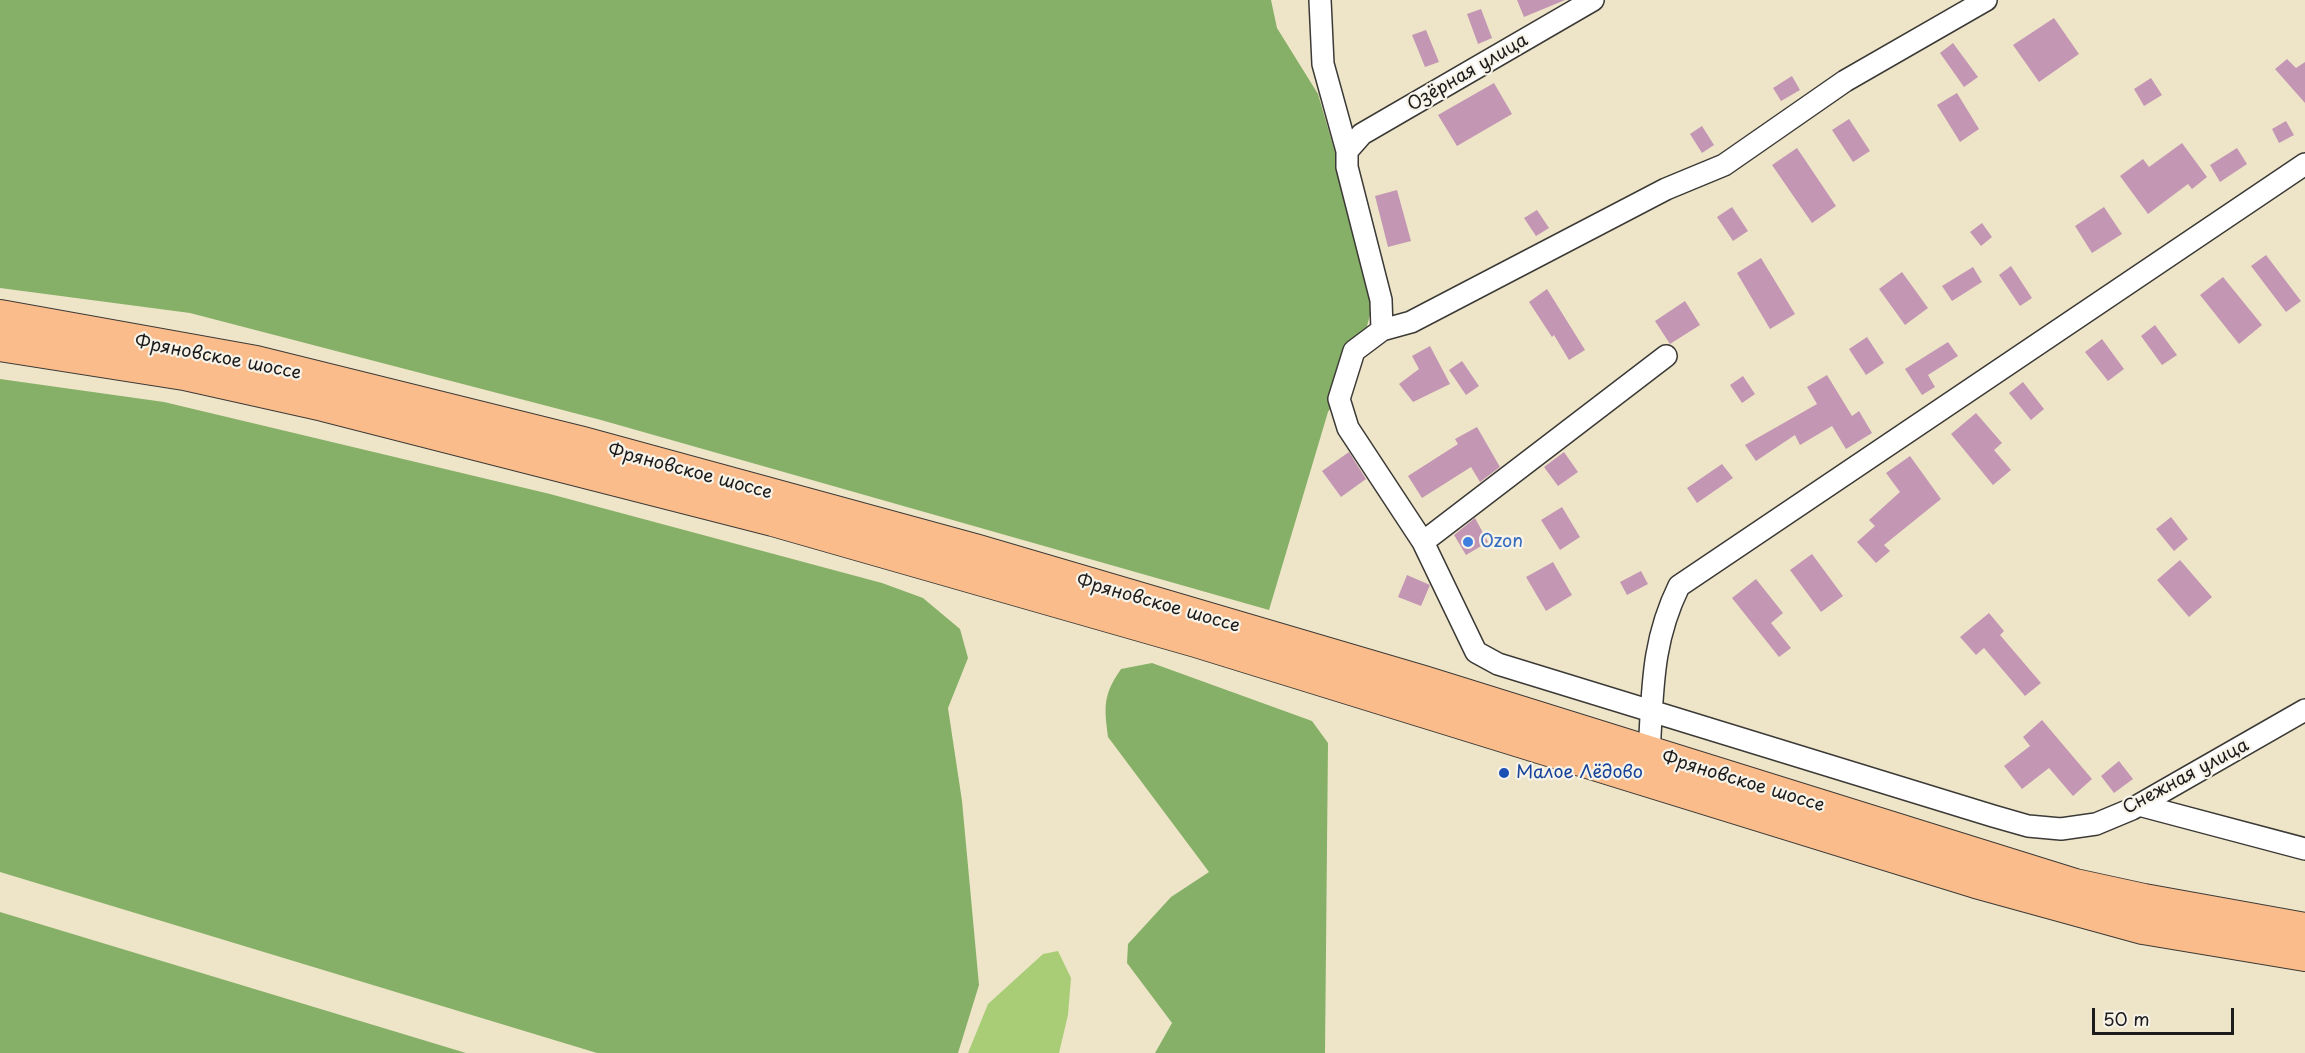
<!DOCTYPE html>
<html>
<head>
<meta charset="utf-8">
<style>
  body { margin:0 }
  #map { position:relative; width:2305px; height:1053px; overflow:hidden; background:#eee5c9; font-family:"Playpen Sans",sans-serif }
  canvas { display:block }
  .scale { position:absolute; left:2092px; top:1008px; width:142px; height:27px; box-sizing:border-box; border:3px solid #1c1c1c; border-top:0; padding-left:8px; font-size:18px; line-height:21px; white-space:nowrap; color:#1c1c1c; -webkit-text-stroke:4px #f7f3e8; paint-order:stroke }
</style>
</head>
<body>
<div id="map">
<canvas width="2305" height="1053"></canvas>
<div class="scale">50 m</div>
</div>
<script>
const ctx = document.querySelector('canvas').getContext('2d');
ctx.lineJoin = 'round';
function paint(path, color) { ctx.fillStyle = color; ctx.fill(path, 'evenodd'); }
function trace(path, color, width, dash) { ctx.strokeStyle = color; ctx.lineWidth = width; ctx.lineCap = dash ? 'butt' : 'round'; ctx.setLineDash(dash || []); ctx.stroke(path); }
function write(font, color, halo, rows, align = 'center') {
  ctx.font = font + ' "Playpen Sans",sans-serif'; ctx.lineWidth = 4.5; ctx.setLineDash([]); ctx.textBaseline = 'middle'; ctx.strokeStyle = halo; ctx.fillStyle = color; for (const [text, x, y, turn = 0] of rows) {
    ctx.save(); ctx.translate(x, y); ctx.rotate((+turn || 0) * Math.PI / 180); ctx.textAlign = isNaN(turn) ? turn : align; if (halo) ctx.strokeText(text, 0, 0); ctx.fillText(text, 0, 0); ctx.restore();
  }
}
paint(new Path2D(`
  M1058,951L1071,978L1068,1015L1059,1053H968L988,1004L1043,954Z`), '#a9cd76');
paint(new Path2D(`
  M0,0H1271L1277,28L1318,94L1363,248L1371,311L1356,368L1328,412L1269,610L601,420L190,313L0,288Z
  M0,379L164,402L550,494L882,583L923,598L960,629L968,658L948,708L962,801L979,985L958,1053H597L0,872Z
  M1152,663L1312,721L1328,743L1325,1053H1155L1172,1023L1127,963L1128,944L1171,897L1209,872L1108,737C1104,706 1103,695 1121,669Z
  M0,912L466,1053H0Z`), '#86b067');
paint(new Path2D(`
  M1517,0H1565L1524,17Z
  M1481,9L1492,38L1478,44L1467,14Z
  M2054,18L2079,54L2039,82L2013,45Z
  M1426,30L1439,62L1425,67L1412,35Z
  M1953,43L1978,77L1964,87L1940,53Z
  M2287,59L2296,68L2305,62V103L2275,69Z
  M1792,76L1800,90L1781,101L1773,88Z
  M2151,78L2162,95L2144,106L2134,89Z
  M1494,83L1512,114L1457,146L1438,115Z
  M1957,93L1979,129L1960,142L1937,105Z
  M1849,119L1870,151L1853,162L1832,130Z
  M2286,121L2294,135L2279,143L2272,129Z
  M1702,126L1714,145L1702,153L1690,134Z
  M2182,143L2207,177L2192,189L2188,184L2148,214L2120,176L2143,159L2149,167Z
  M1797,148L1836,206L1812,223L1772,165Z
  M2237,148L2247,164L2220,182L2210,165Z
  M1397,190L1411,241L1388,247L1375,196Z
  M1732,207L1748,231L1733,241L1717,217Z
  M2104,207L2122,234L2092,253L2075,226Z
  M1537,210L1549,228L1536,236L1524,218Z
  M1982,223L1992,237L1981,246L1970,232Z
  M2266,255L2301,301L2286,312L2251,266Z
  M1761,258L1795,314L1770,329L1737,273Z
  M2011,266L2032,298L2020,306L1999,275Z
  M1973,267L1982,282L1952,301L1942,286Z
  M1902,272L1928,308L1905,325L1879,289Z
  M2223,277L2262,325L2239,344L2200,295Z
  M1547,289L1585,350L1569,360L1554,335L1552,337L1529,302Z
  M1685,301L1700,325L1670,344L1655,321Z
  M2155,325L2177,355L2162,365L2141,336Z
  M1867,337L1884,363L1866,375L1849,349Z
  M2102,339L2124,369L2108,381L2085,352Z
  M1948,342L1958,356L1928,375L1935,387L1922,395L1905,369Z
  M1430,346L1450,384L1413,402L1399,384L1419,369L1412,356Z
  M1462,361L1479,386L1466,395L1449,370Z
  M1827,375L1852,416L1859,411L1872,433L1846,449L1832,426L1800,445L1795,435L1756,461L1745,445L1817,404L1807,387Z
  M1743,376L1755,394L1742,403L1730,385Z
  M2023,382L2044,409L2031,420L2009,393Z
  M1976,413L2002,443L1994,450L2011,470L1993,485L1951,434Z
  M1477,427L1500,467L1480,482L1471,467L1422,498L1408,476L1458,444L1455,439Z
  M1349,452L1366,479L1341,497L1322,471Z
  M1564,452L1578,472L1558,486L1544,467Z
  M1910,456L1941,499L1884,545L1890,551L1876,563L1857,542L1875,526L1869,520L1900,492L1886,473Z
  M1722,464L1733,478L1697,503L1687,488Z
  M1562,507L1580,537L1560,550L1541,520Z
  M2171,517L2188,539L2174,551L2156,529Z
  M1475,518L1488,542L1466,555L1454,535Z
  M1812,554L1843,596L1821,612L1790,570Z
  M2180,560L2212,597L2189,617L2157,580Z
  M1553,562L1572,595L1546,611L1526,577Z
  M1641,571L1648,584L1627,595L1620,582Z
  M1407,575L1430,585L1421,606L1398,597Z
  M1756,579L1783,613L1771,623L1791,648L1779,657L1732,598Z
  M1989,613L2004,631L2000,635L2041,683L2025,696L1984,648L1976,655L1960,637Z
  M2042,720L2092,779L2073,796L2049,768L2022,789L2004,766L2030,746L2023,737Z
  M2119,761L2133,779L2114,793L2101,776Z`), '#c396b3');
const street = new Path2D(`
  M1320,0L1323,64L1347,151V167L1381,300L1382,330L1354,351L1339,399L1348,428L1423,542L1476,652L1498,664L1993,816L2028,826L2061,829L2096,824L2132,809L2305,710
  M1347,151L1362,134L1593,0
  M1382,330L1411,322L1666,189L1724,165L1845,81L1986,0
  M1423,542L1666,356
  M1649,753C1653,691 1651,643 1679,586L2305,164
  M2139,805L2305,849`);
const primary = new Path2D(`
  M0,316L256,362L579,442L978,551L1424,682L2075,885L2144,900L2305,929
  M0,345L184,374L323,405L773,520L1196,641L1976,882L2143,928L2305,955`);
trace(street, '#3c3a36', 24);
trace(primary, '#3c3a36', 34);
trace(street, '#fff', 21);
trace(primary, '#f9bc8a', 32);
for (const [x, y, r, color] of [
  [1468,542,6,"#3f7fe0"],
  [1504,773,6,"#1a4fb4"]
]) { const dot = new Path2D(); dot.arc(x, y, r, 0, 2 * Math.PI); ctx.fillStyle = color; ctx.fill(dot); trace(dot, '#f7f3e8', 2); }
write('18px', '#1c1c1c', '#f7f3e8', [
  ["Озёрная улица",1468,73,-30],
  ["Фряновское шоссе",218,358,11],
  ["Фряновское шоссе",690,472,15],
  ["Фряновское шоссе",1158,604,16],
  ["Снежная улица",2186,777,-28],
  ["Фряновское шоссе",1743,782,17]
]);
write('18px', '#366cbe', '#f7f3e8', [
  ["Ozon",1480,542]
], 'left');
write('18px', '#164399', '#f7f3e8', [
  ["Малое Лёдово",1516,773]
], 'left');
</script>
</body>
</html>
